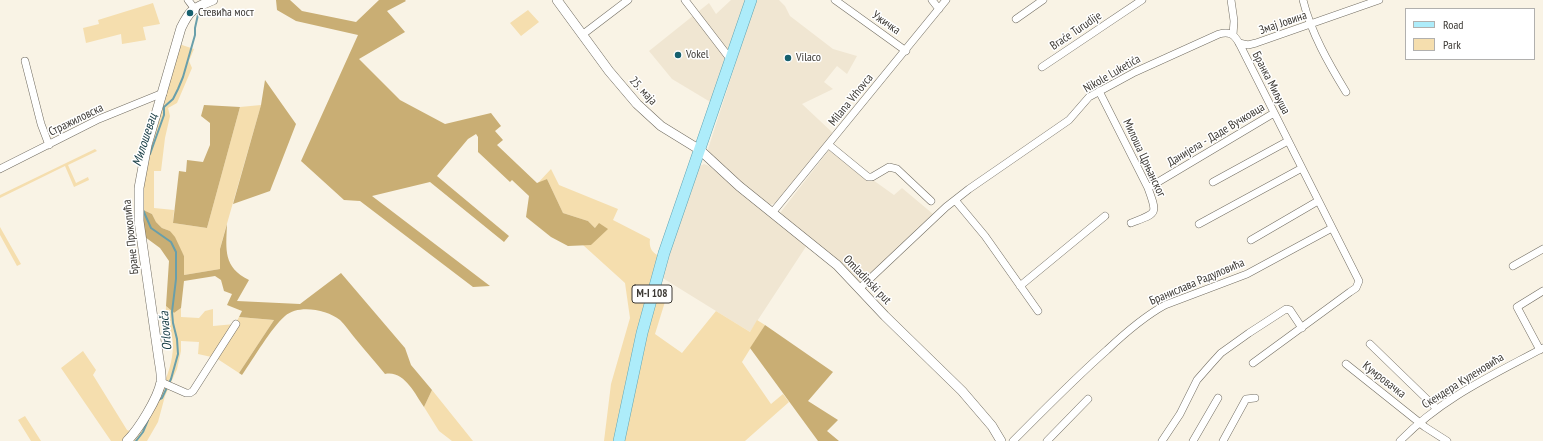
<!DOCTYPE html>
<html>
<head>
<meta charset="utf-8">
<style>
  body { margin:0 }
  #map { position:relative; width:1543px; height:441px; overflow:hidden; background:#f9f3e5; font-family:"PT Sans Narrow",sans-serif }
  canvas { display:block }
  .legend { position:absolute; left:1405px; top:8px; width:130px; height:52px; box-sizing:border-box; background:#fff; border:1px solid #b1b0ae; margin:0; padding:5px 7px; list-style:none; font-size:12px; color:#3c3934 }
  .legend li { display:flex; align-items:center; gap:8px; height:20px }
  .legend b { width:20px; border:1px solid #b1b0ae }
</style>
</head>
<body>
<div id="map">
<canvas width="1543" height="441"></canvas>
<ul class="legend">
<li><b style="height:5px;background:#adecfa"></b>Road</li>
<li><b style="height:11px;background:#f5deae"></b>Park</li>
</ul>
</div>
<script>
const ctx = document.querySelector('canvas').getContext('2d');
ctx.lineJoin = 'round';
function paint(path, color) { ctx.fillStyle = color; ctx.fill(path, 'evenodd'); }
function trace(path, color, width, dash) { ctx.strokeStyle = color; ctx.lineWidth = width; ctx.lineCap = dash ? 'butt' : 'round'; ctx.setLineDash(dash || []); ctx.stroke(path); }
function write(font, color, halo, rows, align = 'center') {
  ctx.font = font + ' "PT Sans Narrow",sans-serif'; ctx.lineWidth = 3; ctx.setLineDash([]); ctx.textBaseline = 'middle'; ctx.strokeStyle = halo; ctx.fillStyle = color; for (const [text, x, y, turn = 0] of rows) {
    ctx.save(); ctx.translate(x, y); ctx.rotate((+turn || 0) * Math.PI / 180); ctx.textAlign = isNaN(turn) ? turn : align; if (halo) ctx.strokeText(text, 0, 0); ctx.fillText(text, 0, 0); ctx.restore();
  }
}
paint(new Path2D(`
  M731,0H747L712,103L672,79L649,51L709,3L716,14Z
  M756,0H779L785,6L790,16L833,49L857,56L847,74L837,66L824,82L833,89L802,104L834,134L780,201L773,204L767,205L711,157L708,149Z
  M829,150L866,180L869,181L873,180L894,195L902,188L933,214L861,283L850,272L780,213Z
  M704,164L709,166L807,245L750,332L661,277L700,166Z`), '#f0e6d2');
paint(new Path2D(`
  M153,3L160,24L143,27L146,40L122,44L121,34L86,43L83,28L99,24L98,20Z
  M528,10L539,22L521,36L510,23Z
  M179,44L194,49L189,61L192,68L177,103L168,108L170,116L165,138L161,171H154V208L174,210L173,223L207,228L240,107L261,105L222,241L220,249V269L184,275V256L170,231L162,228L156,222L152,214L139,208V192Z
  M95,149L97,151L68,165L76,183L88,177L89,180L74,187L65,166L0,198V195Z
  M551,169L559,185L618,209L613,220L650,239C649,247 651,252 659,256L615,441H604L611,384L630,318L625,283L583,245H591L595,228L588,221L563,213L547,179L537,184Z
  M0,227L21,264L17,266L0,235Z
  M657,288L668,292L655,334L682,353L716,311L750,332L757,320L765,325L742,362L771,404L783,394L789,402L745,441H622Z
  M166,306L174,313L181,308V317L199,318L205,311L213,309V326L235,324L239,317L274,320L239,373L216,358L198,354L199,342L181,341V351L177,369L165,396L158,422L147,441H111L61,368L83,351L96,370L93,375L127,430L135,433C151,405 173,378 173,345C173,331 164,321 166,306Z
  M432,390L473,441H452L439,431L424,407Z
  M25,416L41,441H31L18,420Z`), '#f5deae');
paint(new Path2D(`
  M276,0H290L302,11L356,22L379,0H405L406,1L387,11L405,32L359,59L400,100L445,124L491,113L501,126L495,131L503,140L497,145L537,183L547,179L563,213L588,221L595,228L599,223L608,229L591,245L568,246L551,237L526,217L529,196L512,180L510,182L478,152V137L476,134L468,139L437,176L509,236L504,242L430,182L372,196L490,286L473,287L360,201L344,200L301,161L358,35L296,21L277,10Z
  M265,80L296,124L270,191L233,204L261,105Z
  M204,105L240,107L207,228L173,223L179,171L186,172L187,160L203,162L210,145V123L201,116Z
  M139,208L152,214L156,222L162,228L170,231L175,237L184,256V275L220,269V249L227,224C226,250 223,267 249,280L237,301L300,304L341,273L405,348L411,365L432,390L424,407C415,394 404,370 385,374C375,362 364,349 354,337C350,332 345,325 340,320C327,310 299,304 285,316C271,328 254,358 242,375L239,373L274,320L239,317L242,311L227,305L232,294L224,291L221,280L215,276L184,281L181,308L174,313L166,306L169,261L160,248L145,237Z
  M765,325L833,372L808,401L838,420L827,431L839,441H818L750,348Z`), '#c9ae74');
trace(new Path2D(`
  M150,154L164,115V107L173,99L178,89L183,77L195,35V28L199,10
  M143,210L151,228L171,242L176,252V279L172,312L173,323L177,339L178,354L171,379L162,398L158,400
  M136,441L143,432L148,420`), '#699faa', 2);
const minor = new Path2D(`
  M188,0L194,8
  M685,0L731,60
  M835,0L906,51
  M932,0L939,9
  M1231,0L1234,21L1233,35
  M1303,0C1311,33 1329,64 1346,92
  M1016,19L1043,0
  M582,35L628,0
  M1239,43L1248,45L1256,43L1379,0
  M25,61L41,124L49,145
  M1042,67L1142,0
  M1099,91L1148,188C1158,215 1157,213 1131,223
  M829,145L868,177H872L889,167L897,169L931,201
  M0,169L99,119L163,93
  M1213,182L1288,141
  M1148,188L1274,113
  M955,200L985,236L1038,311
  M772,213L946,0
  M1199,224L1302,168
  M1251,240L1318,201
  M1513,266L1543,249
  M1020,286L1105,216
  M859,289L946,207L969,189L1069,120L1089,97L1135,72L1219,34C1229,31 1234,34 1239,43L1359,281L1356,288L1350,292L1253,363
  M1370,344L1436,408
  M1540,350L1517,307L1543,291
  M1346,364L1425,427L1447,441
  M161,382L186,393H190L193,391L236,324
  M1013,441C1044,410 1074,379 1107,350C1125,333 1143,317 1165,305L1247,274L1332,228
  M1047,441L1088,399
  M1162,441L1180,414L1197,380L1211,364L1221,353L1249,333L1286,309L1290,310L1302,328
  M1193,441L1218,398
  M1223,441L1246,399L1255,398
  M1400,441C1442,398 1491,376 1543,348`);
const tertiary = new Path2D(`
  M557,0L609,71L637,104L661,126L700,150L739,186L837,265L885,316L962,391L992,426L1001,441
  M127,441C139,429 158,398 161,382C162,375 160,367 159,360L139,221V188L147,145L181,28C190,9 194,8 213,0`);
const primary = new Path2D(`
  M619,441L642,333L664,253L751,0`);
trace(minor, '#716c61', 8);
trace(tertiary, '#716c61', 10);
trace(primary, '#62a5b3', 12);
trace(minor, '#fff', 7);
trace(tertiary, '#fff', 9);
trace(primary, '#adecfa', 11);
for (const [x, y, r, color] of [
  [190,13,4,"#16606e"],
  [678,55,4,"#16606e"],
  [788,58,4,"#16606e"]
]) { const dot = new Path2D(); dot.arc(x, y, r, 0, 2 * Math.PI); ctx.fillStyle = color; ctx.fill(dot); trace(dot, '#fff', 1.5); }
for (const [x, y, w] of [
  [652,294,40]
]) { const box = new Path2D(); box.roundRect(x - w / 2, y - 9, w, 18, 3); ctx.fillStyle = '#fff'; ctx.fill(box); trace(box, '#3c3934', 1); }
write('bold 11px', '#3c3934', null, [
  ["M-I 108",652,294]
]);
write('12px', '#3c3934', '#fff', [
  ["Стевића мост",198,13],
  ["Vokel",686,55],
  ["Vilaco",796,58]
], 'left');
write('12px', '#3c3934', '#fff', [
  ["Ужичка",886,23,35],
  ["Змај Јовина",1283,23,-19],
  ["Braće Turudije",1076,31,-34],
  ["Nikole Luketića",1112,74,-30],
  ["Бранка Миљуша",1271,83,63],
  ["25. маја",643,91,47],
  ["Milana Vrhovca",851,100,-51],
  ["Стражиловска",76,120,-26],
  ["Данијела - Даде Вучковца",1216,135,-31],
  ["Милоша Црњанског",1144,158,65],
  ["Бране Прокопића",131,237,-96],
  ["Omladinski put",867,280,46],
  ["Бранислава Радуловића",1197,282,-23],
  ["Кумровачка",1384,380,38],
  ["Скендера Куленовића",1463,381,-32]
]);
write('italic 13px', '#153b43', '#fff', [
  ["Милошевац",145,140,-72],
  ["Orlovača",166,331,-95]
]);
</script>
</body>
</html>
